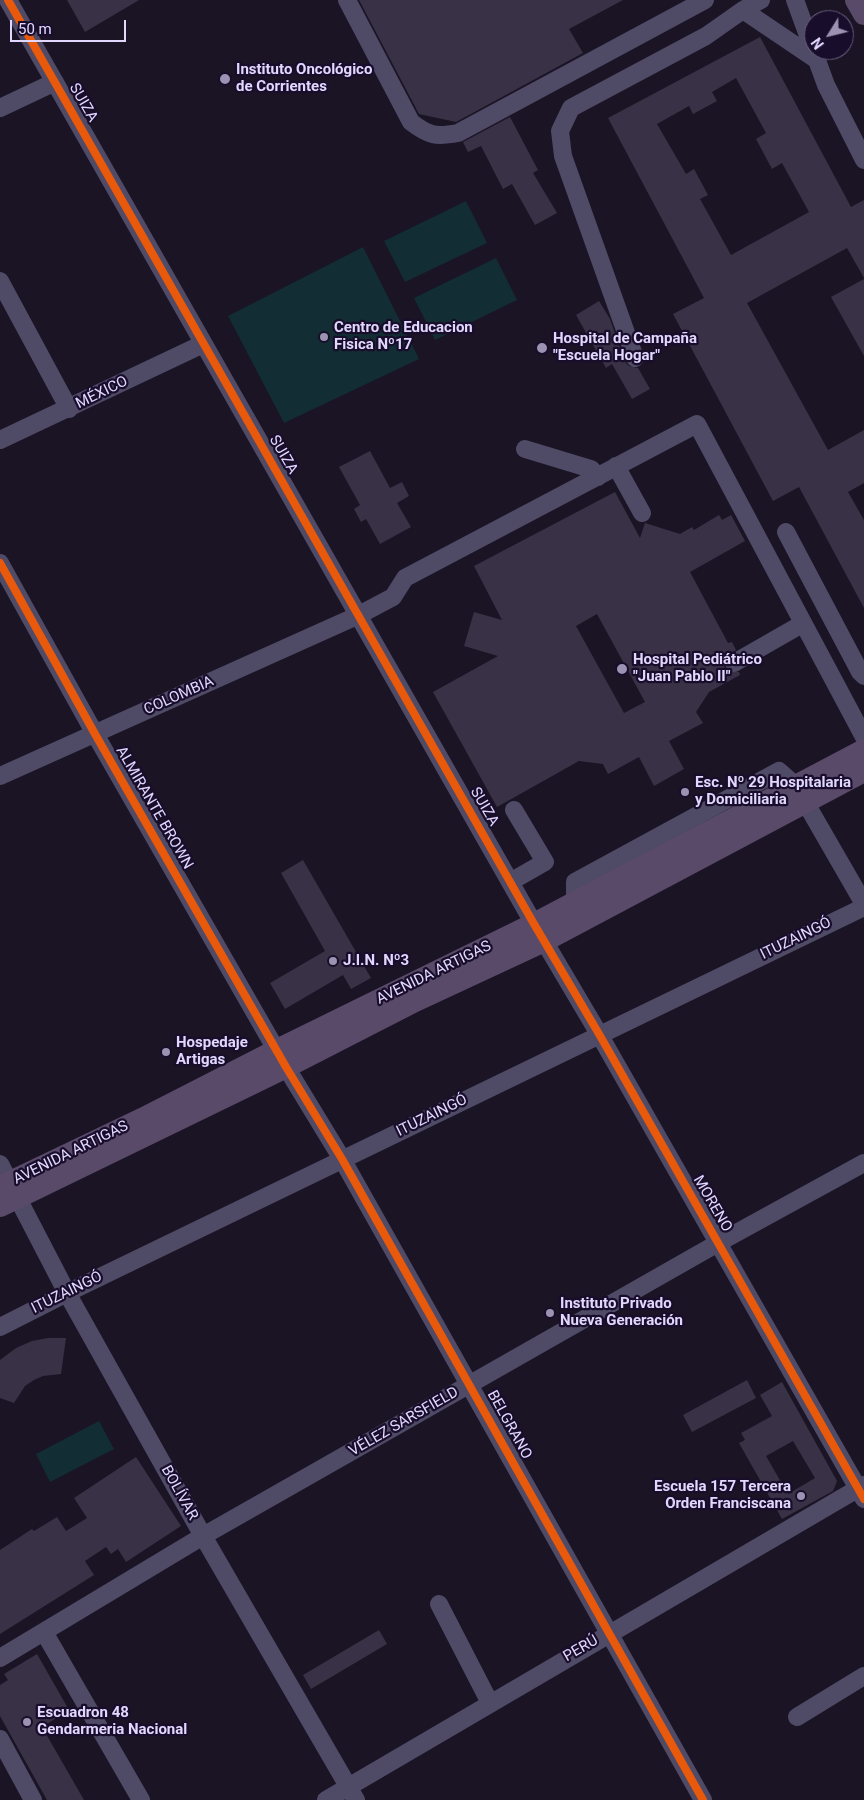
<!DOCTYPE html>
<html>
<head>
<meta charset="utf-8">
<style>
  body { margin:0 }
  #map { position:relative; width:864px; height:1800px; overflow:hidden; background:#1a1425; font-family:Roboto,sans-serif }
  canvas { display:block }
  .north { position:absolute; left:804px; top:10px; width:50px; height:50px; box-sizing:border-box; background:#180e2b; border:1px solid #695f80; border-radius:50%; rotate:234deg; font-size:14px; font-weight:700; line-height:20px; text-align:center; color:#e2d8ff }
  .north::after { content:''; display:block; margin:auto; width:18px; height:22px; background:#9c93b3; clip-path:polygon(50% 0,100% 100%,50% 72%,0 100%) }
  .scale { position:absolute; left:10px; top:20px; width:116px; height:22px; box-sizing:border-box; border:2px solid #e2d8ff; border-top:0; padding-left:6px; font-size:15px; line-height:18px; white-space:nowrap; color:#e2d8ff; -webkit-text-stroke:4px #180e2b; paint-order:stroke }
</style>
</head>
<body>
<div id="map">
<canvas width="864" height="1800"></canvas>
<div class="north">N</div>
<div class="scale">50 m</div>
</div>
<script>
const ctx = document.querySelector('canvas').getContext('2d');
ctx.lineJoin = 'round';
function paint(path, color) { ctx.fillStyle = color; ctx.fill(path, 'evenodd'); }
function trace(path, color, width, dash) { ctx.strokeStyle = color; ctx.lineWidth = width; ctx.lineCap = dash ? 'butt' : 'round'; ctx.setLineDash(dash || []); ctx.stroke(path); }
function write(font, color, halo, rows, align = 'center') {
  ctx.font = font + ' Roboto,sans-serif'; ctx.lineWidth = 4.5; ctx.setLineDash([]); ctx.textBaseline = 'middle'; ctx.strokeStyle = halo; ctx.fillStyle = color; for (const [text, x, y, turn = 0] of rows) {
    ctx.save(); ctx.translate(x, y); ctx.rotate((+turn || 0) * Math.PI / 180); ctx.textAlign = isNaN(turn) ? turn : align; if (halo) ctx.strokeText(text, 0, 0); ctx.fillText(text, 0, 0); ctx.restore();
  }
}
paint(new Path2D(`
  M466,201L487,243L405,282L384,241Z
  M363,247L419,359L284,423L228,316Z
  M496,258L517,300L435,340L414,298Z
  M99,1421L114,1449L50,1482L36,1454Z`), '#122d33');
paint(new Path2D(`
  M67,0H139L85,32Z
  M359,0H623L569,29L583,53L456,122L419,114Z
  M760,37L851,207L864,200V278L847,248L747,303L828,450L864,430V483L848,492L864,520V608L799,487L773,501L673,314L704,298L608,118ZM736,78L766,133L756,139L772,169L782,163L809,212L731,255L700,199L708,195L694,169L686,174L657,124L689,106L693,114L717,101L712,92Z
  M510,117L538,170L533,173L557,213L535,225L512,184L503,189L481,146L468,152L463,142Z
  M864,279V356L831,297Z
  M599,301L610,319L625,362L629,366L638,368L650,389L632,399L612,364L606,368L576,315Z
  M370,451L390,488L402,482L409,496L397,503L411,527L380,544L366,519L361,522L354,509L360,505L339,467Z
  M615,492L640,538L645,523L680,534L692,527L694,530L719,515L722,520L731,515L745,541L690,572L728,643L732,642L736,650L725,657L723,662L725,668L729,672H739L740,675L709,692L696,712L703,723L669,741L684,769L654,786L639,757L608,774L603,764L579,761L497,807L433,692L498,656L464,646L474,612L502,620L474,566ZM597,614L645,702L624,713L576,626Z
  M303,860L371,978L351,989L343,975L285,1009L270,983L325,951L281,873Z
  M48,1338H66L61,1374L43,1376L34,1380L25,1386L14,1403L0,1398V1360L16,1348L32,1341Z
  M747,1380L756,1398L692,1432L683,1415Z
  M782,1382L837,1481L833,1491L782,1519L739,1443L745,1440L741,1433L772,1416L760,1395ZM793,1441L815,1478L788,1494L766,1456Z
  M136,1457L181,1526L126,1562L118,1549L111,1554L106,1547L85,1561L94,1575L0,1634V1550L32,1529L34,1531L57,1517L66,1531L87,1518L74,1498Z
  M379,1630L387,1644L311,1689L303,1675Z
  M37,1654L69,1710L42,1727L84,1800H47L0,1716V1685L8,1680L4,1674Z`), '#393246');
trace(new Path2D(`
  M8,0L534,924L599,1034L864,1499
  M347,0L411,122C429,136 436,137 458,133L705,0
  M795,0L826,85L864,160
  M743,10L817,60
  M0,108L55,82
  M0,281L69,409
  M635,358L563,156L560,131L571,108L706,36L743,10L761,0
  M0,440L203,344
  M525,449L591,469L598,477
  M616,466L642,513
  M786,532L860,672L864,676
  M0,563L95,734L286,1067L342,1159L703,1800
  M734,663L802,624
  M0,776L359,615L393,597L405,578L697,424L864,737
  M510,882L545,862L514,810
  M575,903V882L779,771L796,786L864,904
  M0,1164L67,1293L203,1536L356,1800
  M0,1327L67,1293L864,907
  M439,1604L490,1703
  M44,1632L141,1800
  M0,1658L203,1536L718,1243L864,1163
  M797,1717L864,1676
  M0,1739L33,1800
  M326,1800L864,1485`), '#4f4a66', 18);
trace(new Path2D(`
  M856,0L864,14
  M0,1187L142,1119L277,1050L534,924L864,750
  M0,1206L286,1067L415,1001L544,941L864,771`), '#5a4a6a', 22);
trace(new Path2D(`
  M8,0L534,924L599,1034L864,1499
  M0,563L95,734L286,1067L342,1159L703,1800`), '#e8590c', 8);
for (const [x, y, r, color] of [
  [225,79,6,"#9c93b3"],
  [324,337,5,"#9c93b3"],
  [542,348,6,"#9c93b3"],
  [622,669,6,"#9c93b3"],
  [685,792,5,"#9c93b3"],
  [333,961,5,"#9c93b3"],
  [166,1052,5,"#9c93b3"],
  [550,1313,5,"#9c93b3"],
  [801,1496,5,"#9c93b3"],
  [27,1722,5,"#9c93b3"]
]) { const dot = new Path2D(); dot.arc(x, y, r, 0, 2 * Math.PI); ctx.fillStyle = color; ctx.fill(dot); trace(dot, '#180e2b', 2); }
write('bold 15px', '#e2d8ff', '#180e2b', [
  ["Instituto Oncológico",236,70],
  ["de Corrientes",236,87],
  ["Centro de Educacion",334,328],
  ["Fisica Nº17",334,345],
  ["Hospital de Campaña",553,339],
  ["\"Escuela Hogar\"",553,356],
  ["Hospital Pediátrico",633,660],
  ["\"Juan Pablo II\"",633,677],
  ["Esc. Nº 29 Hospitalaria",695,783],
  ["y Domiciliaria",695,800],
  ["J.I.N. Nº3",343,961],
  ["Hospedaje",176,1043],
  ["Artigas",176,1060],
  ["Instituto Privado",560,1304],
  ["Nueva Generación",560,1321],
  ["Escuela 157 Tercera",791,1487,"right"],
  ["Orden Franciscana",791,1504,"right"],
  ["Escuadron 48",37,1713],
  ["Gendarmeria Nacional",37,1730]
], 'left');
write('15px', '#e2d8ff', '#180e2b', [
  ["SUIZA",83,103,60],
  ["MÉXICO",102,393,-26],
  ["SUIZA",283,455,60],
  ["COLOMBIA",179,696,-24],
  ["SUIZA",484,807,60],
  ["ALMIRANTE BROWN",154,808,60],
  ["ITUZAINGÓ",796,939,-26],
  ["AVENIDA ARTIGAS",434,973,-26],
  ["ITUZAINGÓ",432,1116,-26],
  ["AVENIDA ARTIGAS",71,1153,-26],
  ["MORENO",712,1204,60],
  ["ITUZAINGÓ",67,1293,-26],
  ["VÉLEZ SARSFIELD",404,1422,-30],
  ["BELGRANO",509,1425,61],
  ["BOLÍVAR",179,1493,61],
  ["PERÚ",581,1649,-30]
]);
</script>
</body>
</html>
